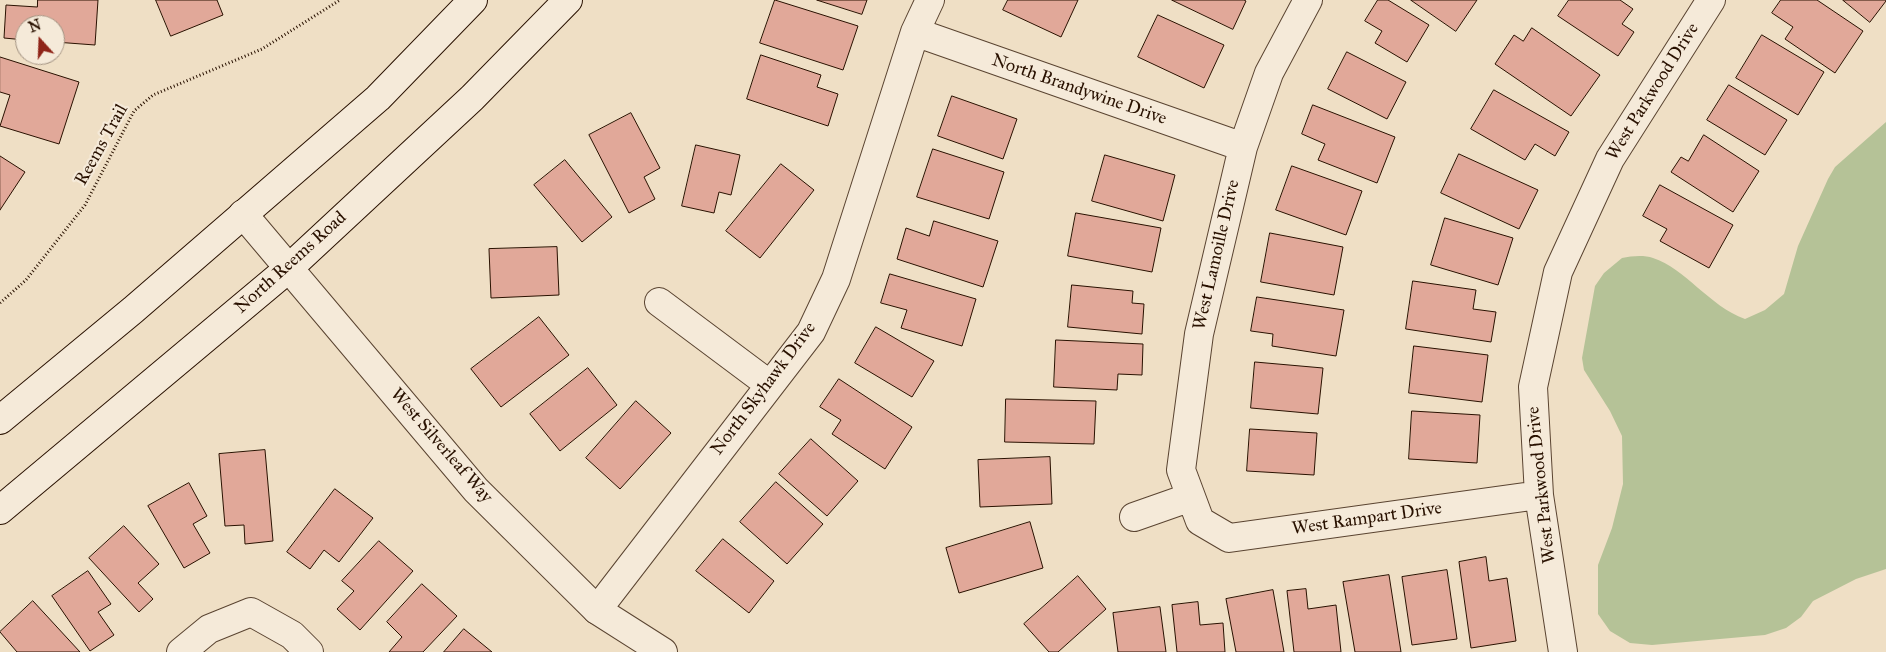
<!DOCTYPE html>
<html>
<head>
<meta charset="utf-8">
<style>
  body { margin:0 }
  #map { position:relative; width:1886px; height:652px; overflow:hidden; background:#efdfc5; font-family:"IM FELL Great Primer",serif }
  canvas { display:block }
  .north { position:absolute; left:15px; top:15px; width:50px; height:50px; box-sizing:border-box; background:#f5ead9; border:1px solid #a39382; border-radius:50%; rotate:340deg; font-size:14px; font-weight:700; line-height:20px; text-align:center; color:#291100 }
  .north::after { content:''; display:block; margin:auto; width:18px; height:22px; background:#8f2418; clip-path:polygon(50% 0,100% 100%,50% 72%,0 100%) }
</style>
</head>
<body>
<div id="map">
<canvas width="1886" height="652"></canvas>
<div class="north">N</div>
</div>
<script>
const ctx = document.querySelector('canvas').getContext('2d');
ctx.lineJoin = 'round';
function paint(path, color) { ctx.fillStyle = color; ctx.fill(path, 'evenodd'); }
function trace(path, color, width, dash) { ctx.strokeStyle = color; ctx.lineWidth = width; ctx.lineCap = dash ? 'butt' : 'round'; ctx.setLineDash(dash || []); ctx.stroke(path); }
function write(font, color, halo, rows, align = 'center') {
  ctx.font = font + ' "IM FELL Great Primer",serif'; ctx.lineWidth = 4.5; ctx.setLineDash([]); ctx.textBaseline = 'middle'; ctx.strokeStyle = halo; ctx.fillStyle = color; for (const [text, x, y, turn = 0] of rows) {
    ctx.save(); ctx.translate(x, y); ctx.rotate((+turn || 0) * Math.PI / 180); ctx.textAlign = isNaN(turn) ? turn : align; if (halo) ctx.strokeText(text, 0, 0); ctx.fillText(text, 0, 0); ctx.restore();
  }
}
paint(new Path2D(`
  M1886,122V569L1856,579L1813,601L1801,617L1786,628L1765,635L1652,645L1630,643L1610,631L1598,614V565L1612,528L1623,484L1622,436L1610,411L1584,370L1582,358L1595,286L1604,273L1622,258C1632,256 1644,255 1653,258C1685,268 1709,306 1745,319L1765,310L1784,294L1798,246L1828,179L1835,167Z`), '#b5c297');
const building = new Path2D(`
  M38,0H98L95,45L55,42V25H25V40L4,38L6,5L37,7Z
  M156,0H217L223,15L171,36Z
  M775,0L858,26L843,70L760,43Z
  M817,0H867L862,14Z
  M1008,0H1078L1061,37L1003,10Z
  M1172,0H1244L1246,1L1233,29Z
  M1378,0H1388L1429,25L1407,62L1375,43L1382,31L1365,21Z
  M1411,0H1477L1456,31Z
  M1569,0H1620L1633,9L1622,24L1634,32L1618,56L1558,16Z
  M1781,0H1817L1863,31L1835,73L1785,39L1793,27L1772,13Z
  M1843,0H1886V1L1870,22Z
  M1158,15L1224,45L1204,88L1138,57Z
  M1532,28L1600,75L1571,116L1495,64L1514,35L1523,41Z
  M1762,35L1824,72L1798,115L1736,78Z
  M1347,52L1406,82L1387,119L1328,89Z
  M761,55L821,75L817,87L838,94L828,126L747,99Z
  M0,57L79,82L59,144L0,126L10,95L0,92Z
  M1729,85L1787,120L1765,155L1707,120Z
  M1494,90L1569,132L1555,156L1535,144L1525,160L1471,129Z
  M952,96L1017,119L1003,159L938,136Z
  M1313,105L1395,137L1377,183L1318,160L1325,144L1302,134Z
  M631,113L660,168L644,177L655,199L629,213L589,135Z
  M1704,135L1759,171L1733,212L1671,172L1681,157L1688,161Z
  M696,145L740,155L731,195L719,192L714,213L682,206Z
  M933,149L1004,172L989,219L917,197Z
  M1459,154L1538,190L1519,229L1441,193Z
  M1105,155L1175,175L1163,221L1092,201Z
  M0,156L25,172L0,210Z
  M565,160L612,217L582,242L534,185Z
  M781,164L814,190L760,258L726,231Z
  M1292,166L1362,191L1346,235L1276,210Z
  M1660,185L1733,225L1709,268L1660,241L1667,229L1643,216Z
  M1076,213L1161,228L1152,272L1068,256Z
  M1445,218L1513,238L1498,285L1431,265Z
  M934,221L998,241L983,287L897,259L906,228L929,236Z
  M1270,233L1343,247L1334,295L1261,282Z
  M557,247L559,295L491,298L489,249Z
  M890,274L976,299L962,346L901,328L907,310L881,303Z
  M1413,281L1476,290L1473,309L1496,312L1491,342L1406,329Z
  M1072,285L1133,291L1132,303L1144,304L1142,334L1068,327Z
  M1257,297L1344,310L1336,356L1272,346L1273,334L1251,331Z
  M539,317L569,355L501,407L471,369Z
  M876,327L934,361L912,397L855,363Z
  M1056,340L1143,344L1142,375L1118,374L1117,390L1054,387Z
  M1414,346L1488,355L1482,402L1409,393Z
  M1255,362L1323,368L1318,414L1251,408Z
  M588,368L617,405L560,451L530,414Z
  M839,379L912,427L885,469L832,434L841,420L820,407Z
  M1006,399L1096,401L1094,444L1005,442Z
  M636,401L671,433L620,489L586,458Z
  M1412,411L1480,415L1477,463L1409,459Z
  M1250,429L1317,433L1314,475L1247,471Z
  M811,439L858,481L827,516L779,474Z
  M265,450L273,541L245,544L244,525L225,526L219,454Z
  M1050,457L1052,504L980,507L978,460Z
  M776,482L823,524L787,564L740,522Z
  M189,483L207,516L193,524L210,553L184,568L148,506Z
  M335,489L373,518L339,562L324,550L310,569L287,552Z
  M1030,522L1043,568L959,593L946,548Z
  M124,526L159,564L138,583L153,599L139,612L89,558Z
  M723,539L774,581L749,613L696,571Z
  M379,541L413,571L360,630L337,609L354,591L342,581Z
  M1486,557L1489,581L1507,578L1516,641L1471,648L1459,562Z
  M1447,570L1457,639L1412,645L1402,577Z
  M88,571L111,604L98,612L114,635L90,651L52,596Z
  M1389,575L1401,652H1355L1343,582Z
  M1078,576L1106,609L1058,652H1049L1024,624Z
  M422,584L457,616L423,652H389L402,637L387,622Z
  M1306,589L1308,609L1336,605L1341,652H1294L1287,591Z
  M1273,590L1284,652H1236L1226,599Z
  M33,601L80,652H17L0,632Z
  M1198,602L1200,625L1223,623L1225,652H1177L1172,605Z
  M1160,607L1166,652H1118L1113,613Z
  M464,629L492,652H444Z`);
paint(building, '#e1a899');
trace(building, '#291100', 1);
const minor = new Path2D(`
  M1308,0L1269,73L1243,147L1199,334L1181,470L1200,521L1229,538L1539,495
  M915,32L1243,147
  M659,302L770,385
  M1134,517L1191,497
  M597,610L811,332L836,279L915,32L930,0
  M181,652L209,629L251,612L292,635L309,652
  M1563,652L1539,495L1533,387L1558,272L1610,159L1711,0`);
const tertiary = new Path2D(`
  M243,214L476,490L597,610L663,652`);
const secondary = new Path2D(`
  M0,420L133,310L378,98L473,0
  M0,510L288,269L472,98L568,0`);
trace(minor, '#5a4431', 30);
trace(tertiary, '#5a4431', 30);
trace(secondary, '#291100', 30);
trace(new Path2D(`
  M0,303L26,280L85,205L134,111L153,95L262,49L340,0`), '#291100', 3, [1, 2.5]);
trace(minor, '#f5ead9', 28);
trace(tertiary, '#f5ead9', 28);
trace(secondary, '#f5ead9', 28);
write('18px', '#291100', '#f5ead9', [
  ["North Brandywine Drive",1079,90,19],
  ["West Parkwood Drive",1653,92,-58],
  ["Reems Trail",102,145,-61],
  ["West Lamoille Drive",1217,255,-77],
  ["North Reems Road",291,263,-42],
  ["North Skyhawk Drive",764,389,-53],
  ["West Silverleaf Way",441,446,49],
  ["West Parkwood Drive",1542,485,-96],
  ["West Rampart Drive",1367,519,-8]
]);
</script>
</body>
</html>
